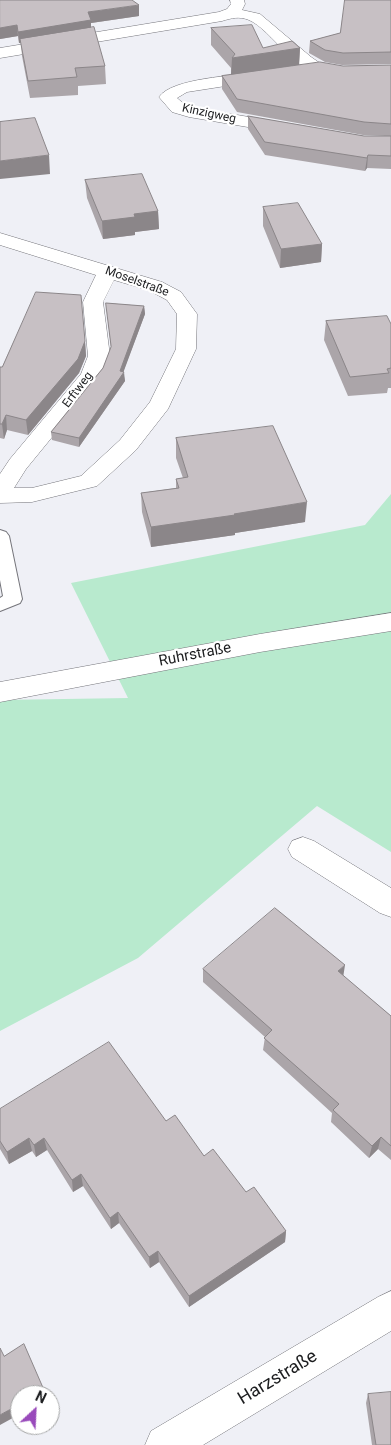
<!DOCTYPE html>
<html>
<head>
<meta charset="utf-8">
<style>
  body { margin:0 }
  #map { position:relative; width:391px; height:1445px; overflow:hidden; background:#eff0f6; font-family:Roboto,sans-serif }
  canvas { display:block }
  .north { position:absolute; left:10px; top:1385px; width:50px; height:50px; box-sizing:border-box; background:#fff; border:1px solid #a4a5a5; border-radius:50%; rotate:25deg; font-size:14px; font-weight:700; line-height:20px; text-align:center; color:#1c1d1f }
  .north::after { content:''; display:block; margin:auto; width:18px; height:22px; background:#994abb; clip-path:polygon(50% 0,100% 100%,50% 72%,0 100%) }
</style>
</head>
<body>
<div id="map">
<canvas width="391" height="1445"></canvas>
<div class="north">N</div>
</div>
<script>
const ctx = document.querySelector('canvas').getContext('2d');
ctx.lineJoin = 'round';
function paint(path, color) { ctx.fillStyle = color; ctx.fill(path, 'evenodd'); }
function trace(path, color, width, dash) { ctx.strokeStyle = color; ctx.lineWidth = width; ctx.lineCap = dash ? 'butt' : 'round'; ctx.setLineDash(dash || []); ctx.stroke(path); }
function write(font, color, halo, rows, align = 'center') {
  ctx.font = font + ' Roboto,sans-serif'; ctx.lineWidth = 4.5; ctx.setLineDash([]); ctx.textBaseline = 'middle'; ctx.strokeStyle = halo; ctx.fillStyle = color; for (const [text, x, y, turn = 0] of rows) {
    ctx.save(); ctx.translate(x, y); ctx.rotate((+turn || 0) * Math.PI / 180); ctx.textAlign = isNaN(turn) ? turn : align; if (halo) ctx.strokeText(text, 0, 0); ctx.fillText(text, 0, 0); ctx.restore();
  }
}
paint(new Path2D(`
  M391,494V852L317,806L138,958L0,1031V700L128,698L71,583L365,525Z`), '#b8eace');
const lane = new Path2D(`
  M0,530L6,532L9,536L22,599L20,603L0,611V598L3,596L0,580Z`);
const street = new Path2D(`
  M230,0H244L245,4L242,10L260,14L311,57L327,68L325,71C298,78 271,29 249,20C239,16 232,18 222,21L0,58V48L219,12L227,9L231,4Z
  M258,72L264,74L266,77L264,80L187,92L177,98L184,104L197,108L289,124L292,128L289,132L283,133L189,117L172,112L159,97C172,78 235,76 258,72Z
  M0,233L162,282L181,292L197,314L196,349L168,409L136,450L97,486L32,502L0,503V474L10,459L81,374L88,356L83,302L96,275L0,245ZM114,280L148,290L167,300L177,314L176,349L150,402L120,440L81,476L32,488H14L26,469L102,376L110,356L103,302Z
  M303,837L314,841L391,888V917L380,913L292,857L288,849L292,841Z
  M391,1291V1331L203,1445H145L151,1431L378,1297Z`);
const secondary = new Path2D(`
  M391,613V631L260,652L0,702V682L260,634Z`);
trace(lane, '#75757b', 2);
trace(street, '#75757b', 1);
trace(secondary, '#75757b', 1);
paint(lane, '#fff');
paint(street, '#fff');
paint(secondary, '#fff');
paint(new Path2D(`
  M0,0L139,16L91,23V28L105,66L106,84L78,86V95L30,98L22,56L21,43H19L18,36L0,39Z
  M391,0V64L342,65L325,62L309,53L310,41L340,33Z
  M211,28L263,48H300L299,65L231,75V68L211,45Z
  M391,65V169L367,168L365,171L265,155L248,129V116L364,136H385L363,135L237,112L222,89V76L343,66Z
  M85,180L158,211L159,229L135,232V235L103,239L87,198Z
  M263,207L322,244L321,262L280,268L263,226Z
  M106,303L144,306L145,314L123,372L125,381L79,447L52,440L51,432L103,368L111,348Z
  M326,321L391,324V388H388L387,393L348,396L324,340Z
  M85,341L86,356L79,373L28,435L7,430L4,439L0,438V367H2Z
  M176,438L305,522L235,533V535L151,547L142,512L141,493L176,488V479L183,478L176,458Z
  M203,969L343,976L391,1016V1160L378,1149L369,1158L331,1122L332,1113L263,1050L265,1037L203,982Z
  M0,1109L166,1121L204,1156L246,1192L286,1231L285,1242L189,1307L159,1262L150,1268L119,1223L111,1229L83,1186L73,1192L47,1150L36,1157L32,1151L9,1164L0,1149Z
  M368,1394L391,1445H372L366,1403Z`), '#aba5a9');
paint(new Path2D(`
  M139,5V16L91,23V31L19,43L18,32L88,12Z
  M17,25L18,36L0,39V28Z
  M300,48L299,65L231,75L232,58Z
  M49,155L50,174L0,179V161Z
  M368,155L367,168L365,171L367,158Z
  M158,211L159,229L135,232V235L103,239L102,221L134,214Z
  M322,244L321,262L280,268L281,249Z
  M144,306L145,314L122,376L124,372L125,381L79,447V438L120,371Z
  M85,341L86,356L79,373L28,435L26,420Z
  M6,415L7,430L4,439L2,424Z
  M307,502L305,522L235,533V535L151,547V527Z
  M345,965L343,978L338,971Z
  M381,1137L378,1149L369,1158L372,1146Z
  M29,1138L32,1151L9,1164L7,1152Z
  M44,1138L47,1150L36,1157L34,1145Z
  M81,1174L83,1186L73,1192L72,1180Z
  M118,1212L119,1223L111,1229L110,1218Z
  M286,1231L285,1242L189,1307V1296Z
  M158,1251L159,1262L150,1268L149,1257Z
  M44,1390L45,1395H36Z
  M20,1404V1414L0,1425V1415Z`), '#8b8689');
const building = new Path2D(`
  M0,0H132L139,5L88,12L91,20L18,32L17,25L0,28Z
  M345,0H391V52L343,53L325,50L310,41L340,33Z
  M252,25L263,48L292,41L300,48L232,58L235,54L211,28Z
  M94,27L105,66L75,68L77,77L28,81L20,39Z
  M320,62L343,66L391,65V124L364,122L237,99L222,76Z
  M248,116L364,136H391V156L368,155L367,158L265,142Z
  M35,118L49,155L0,161V122Z
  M142,174L158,211L134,214L135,217L102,221L85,180Z
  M298,203L322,244L281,249L263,207Z
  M36,292L81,295L85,341L78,359L26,420L6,415L2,424H0V367H2Z
  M106,303L144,306L120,371L124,372L79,438L51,432L103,368L111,347Z
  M387,316L391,324V368L387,369L389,373L350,377L326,321Z
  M273,426L307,502L234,514L235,515L151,527L141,493L179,488L176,479L188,477L176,438Z
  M275,908L345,965L338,971L391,1016V1146L381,1137L372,1146L333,1110L339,1104L264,1038L272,1030L203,969Z
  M109,1042L166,1121L175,1115L204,1156L213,1149L246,1192L254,1187L286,1231L189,1296L158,1251L149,1257L118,1212L110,1218L81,1174L72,1180L44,1138L34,1145L29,1138L7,1152L0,1141V1109Z
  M24,1344L44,1390L36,1395H20V1404L0,1415V1348L4,1356Z
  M391,1392V1445H376L368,1394Z`);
paint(building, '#c7c0c4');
trace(building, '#8b8689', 1);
write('12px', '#1c1d1f', '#fff', [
  ["Kinzigweg",209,114,12],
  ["Moselstraße",137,282,20],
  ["Erftweg",78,390,-53]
]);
write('15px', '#1c1d1f', '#fff', [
  ["Ruhrstraße",195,655,-11]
]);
write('18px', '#1c1d1f', '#fff', [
  ["Harzstraße",278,1378,-31]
]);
</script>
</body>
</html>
